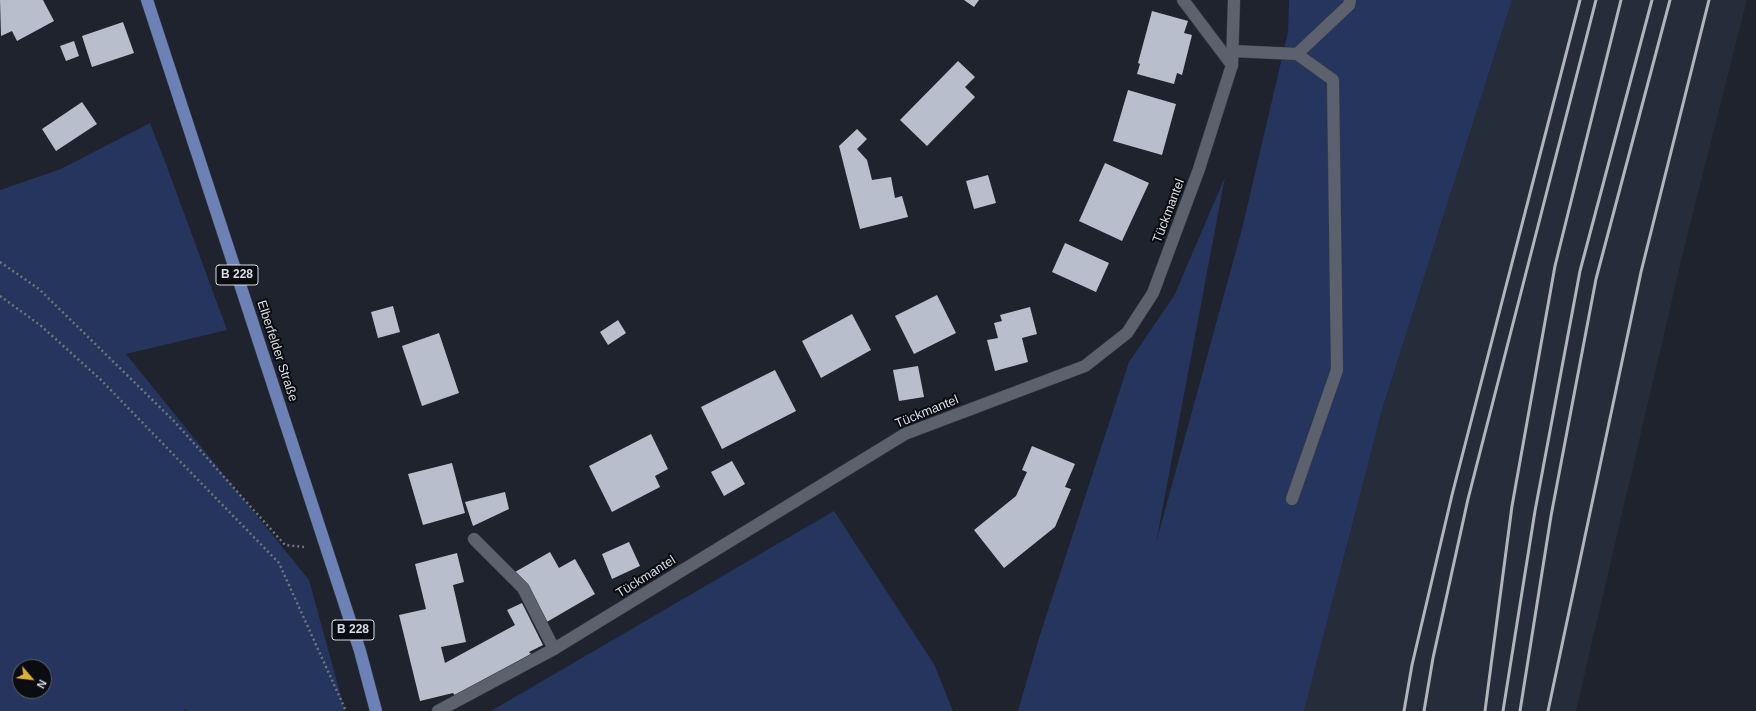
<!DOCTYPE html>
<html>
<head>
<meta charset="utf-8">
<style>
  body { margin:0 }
  #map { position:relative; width:1756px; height:711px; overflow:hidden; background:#1e232d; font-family:Helvetica,sans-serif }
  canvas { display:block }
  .north { position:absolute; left:12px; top:659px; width:40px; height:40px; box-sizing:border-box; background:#0a0c11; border:1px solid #5d5f65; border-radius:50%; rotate:118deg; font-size:11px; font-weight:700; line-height:16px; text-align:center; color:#d9dce3 }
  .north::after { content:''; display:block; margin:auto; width:14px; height:18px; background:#dfb034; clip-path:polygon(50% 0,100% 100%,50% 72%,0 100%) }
</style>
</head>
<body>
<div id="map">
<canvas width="1756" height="711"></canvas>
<div class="north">N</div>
</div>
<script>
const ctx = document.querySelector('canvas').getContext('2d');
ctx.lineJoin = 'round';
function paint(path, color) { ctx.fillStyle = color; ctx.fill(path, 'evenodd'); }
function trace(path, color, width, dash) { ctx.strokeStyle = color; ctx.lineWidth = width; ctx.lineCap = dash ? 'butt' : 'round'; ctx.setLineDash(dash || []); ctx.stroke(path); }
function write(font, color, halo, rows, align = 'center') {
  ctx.font = font + ' Helvetica,sans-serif'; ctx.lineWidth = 4; ctx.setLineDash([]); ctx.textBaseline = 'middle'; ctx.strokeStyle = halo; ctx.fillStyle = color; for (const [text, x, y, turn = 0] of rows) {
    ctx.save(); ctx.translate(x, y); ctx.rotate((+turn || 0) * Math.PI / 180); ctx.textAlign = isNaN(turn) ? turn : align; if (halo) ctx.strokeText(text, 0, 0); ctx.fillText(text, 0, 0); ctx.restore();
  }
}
paint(new Path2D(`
  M1512,0H1747L1683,253L1576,711H1304L1382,410Z`), '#252c3a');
paint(new Path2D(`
  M1289,0H1512L1382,410L1304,711H1018L1039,638L1129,362L1174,296L1225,177L1156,543L1242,229L1288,32Z
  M150,123L167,167L227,330L126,354L309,580L345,711H187L185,709L184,711H0V190L61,169ZM20,667H44V691H20Z
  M834,511L934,664L953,711H491Z`), '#26355e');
paint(new Path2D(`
  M0,0H43L54,21L17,41L12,31L1,36Z
  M964,0H979L974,7Z
  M1152,11L1188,21L1184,33L1192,35L1182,75L1177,73L1174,84L1137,74L1140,64L1138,63Z
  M123,22L134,53L92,67L82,36Z
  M74,41L79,56L66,61L60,46Z
  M958,61L975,77L965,87L975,97L927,146L900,120Z
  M1128,90L1176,104L1162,155L1113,141Z
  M82,102L97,124L56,151L42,129Z
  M857,129L867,139L857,149L867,160L872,180L891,177L895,198L902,196L908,217L860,229L839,146Z
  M1105,163L1149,183L1122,241L1079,221Z
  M988,175L996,203L974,209L966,181Z
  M1065,243L1109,263L1096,292L1052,272Z
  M937,295L956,333L914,354L895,316Z
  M393,306L400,332L378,338L371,312Z
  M1030,307L1037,334L1022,338L1028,362L995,371L987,340L998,338L994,323L1002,321L1000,315Z
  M852,314L871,350L821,378L802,341Z
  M618,320L626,333L608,345L600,332Z
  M439,333L459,393L422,406L402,346Z
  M918,366L924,397L899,401L893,370Z
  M775,370L796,411L722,449L701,407Z
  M651,434L668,469L655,476L660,487L612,512L589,466Z
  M1032,446L1075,464L1065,487L1071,489L1055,527L1004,568L974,530L1016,496L1027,472L1022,470Z
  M732,461L745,484L724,496L711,472Z
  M452,463L465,513L423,525L408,474Z
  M505,492L509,509L473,526L465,502Z
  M629,542L640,566L612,579L602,554Z
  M550,552L559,568L575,559L595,594L545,623L515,572Z
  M457,553L464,582L453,585L466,642L441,647L445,663L515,625L507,610L522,603L543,645L529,652L531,654L456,697L453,693L420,701L399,615L426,609L415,564Z`), '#b8becc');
const lane = new Path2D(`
  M1183,0L1232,65
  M1232,51L1297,54L1333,80L1337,370L1292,499
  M1297,54L1349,5L1350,0
  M474,539L523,588L554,649`);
const street = new Path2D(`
  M438,711L554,649L905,434L1085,366L1127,333L1153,293L1199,169L1232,65L1234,0`);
const primary = new Path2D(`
  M147,0L360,651L376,711`);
trace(lane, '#3a3e46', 13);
trace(street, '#3a3e46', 13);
trace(primary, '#3a3e46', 13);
trace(new Path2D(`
  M0,262L39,289L173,420L285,545L304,547
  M0,296L40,325L99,378L279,563L346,711`), '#70747c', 2.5, [2, 3]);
trace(lane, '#5c616e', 12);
trace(street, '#5c616e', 12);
trace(primary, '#6c81b6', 12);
trace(new Path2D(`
  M1404,711L1412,665L1452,495L1580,0
  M1424,711L1433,658L1468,499L1596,0
  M1485,711L1512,506L1555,266L1621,0
  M1503,711L1535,511L1580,271L1652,0
  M1520,711L1551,516L1596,279L1670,0
  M1548,711L1641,272L1709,0`), '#b0b4bb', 3);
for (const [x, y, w] of [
  [237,275,42],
  [353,630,42]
]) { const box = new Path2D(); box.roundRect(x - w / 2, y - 10, w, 20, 3); ctx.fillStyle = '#0a0c11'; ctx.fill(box); trace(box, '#d9dce3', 1); }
write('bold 12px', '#d9dce3', null, [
  ["B 228",237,275],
  ["B 228",353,630]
]);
write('13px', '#d9dce3', '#0a0c11', [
  ["Tückmantel",1169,211,-69],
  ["Elberfelder Straße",277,351,72],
  ["Tückmantel",927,412,-22],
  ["Tückmantel",646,577,-32]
]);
</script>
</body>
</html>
